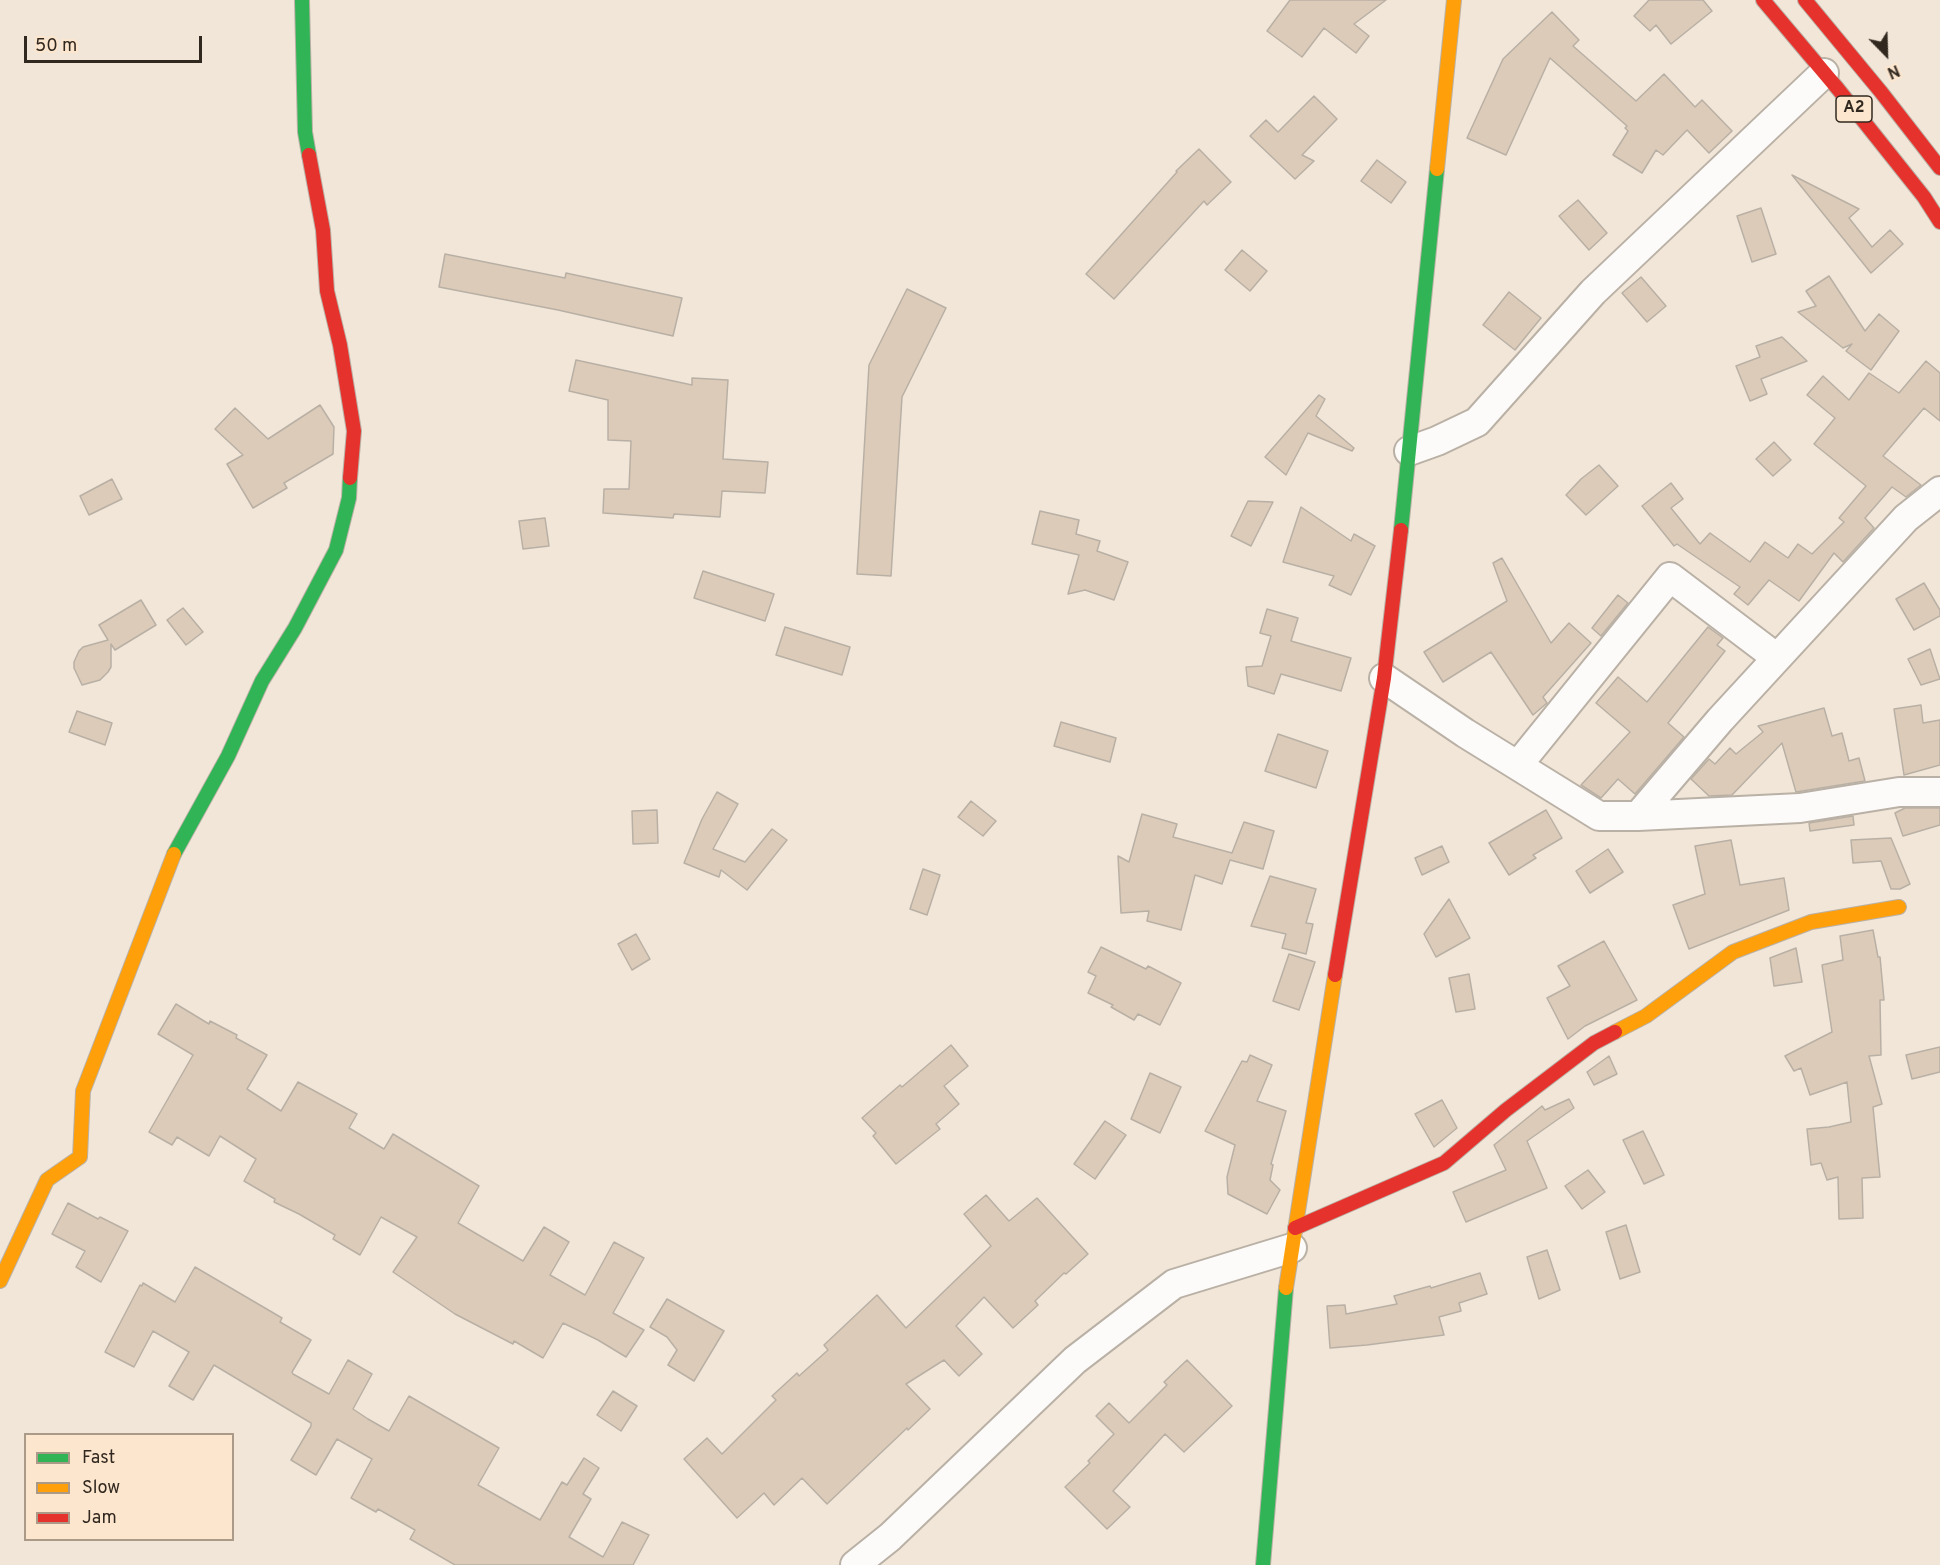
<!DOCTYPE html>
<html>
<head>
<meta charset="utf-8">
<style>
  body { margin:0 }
  #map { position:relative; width:1940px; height:1565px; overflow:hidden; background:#f2e6d8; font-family:Overpass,sans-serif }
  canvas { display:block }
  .legend { position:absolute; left:24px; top:1433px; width:210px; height:108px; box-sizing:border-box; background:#fde6ce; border:2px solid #ab9a88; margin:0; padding:8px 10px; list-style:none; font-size:18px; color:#31281f }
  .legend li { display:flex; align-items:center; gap:12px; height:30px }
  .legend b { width:30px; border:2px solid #ab9a88 }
  .north { position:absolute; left:1856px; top:24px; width:60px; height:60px; -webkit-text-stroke:4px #fde6ce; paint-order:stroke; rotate:157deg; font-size:16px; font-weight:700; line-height:24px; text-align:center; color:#31281f }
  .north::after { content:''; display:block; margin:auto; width:21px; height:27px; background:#31281f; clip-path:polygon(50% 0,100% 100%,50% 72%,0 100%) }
  .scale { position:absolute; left:24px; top:36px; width:178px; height:27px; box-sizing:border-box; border:3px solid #31281f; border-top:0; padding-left:8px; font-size:18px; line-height:21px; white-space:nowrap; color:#31281f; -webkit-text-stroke:4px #fde6ce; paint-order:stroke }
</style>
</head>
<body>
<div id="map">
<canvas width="1940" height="1565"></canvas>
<ul class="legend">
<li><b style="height:8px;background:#30b455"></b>Fast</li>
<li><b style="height:8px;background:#ff9f0a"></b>Slow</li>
<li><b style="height:8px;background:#e5322d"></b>Jam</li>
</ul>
<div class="north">N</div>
<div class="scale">50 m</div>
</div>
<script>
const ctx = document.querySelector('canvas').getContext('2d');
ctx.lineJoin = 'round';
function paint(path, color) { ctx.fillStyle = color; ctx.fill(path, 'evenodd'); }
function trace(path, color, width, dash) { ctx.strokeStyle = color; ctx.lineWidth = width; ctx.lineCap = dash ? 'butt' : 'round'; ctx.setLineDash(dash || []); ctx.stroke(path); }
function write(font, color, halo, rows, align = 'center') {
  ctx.font = font + ' Overpass,sans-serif'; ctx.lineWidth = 6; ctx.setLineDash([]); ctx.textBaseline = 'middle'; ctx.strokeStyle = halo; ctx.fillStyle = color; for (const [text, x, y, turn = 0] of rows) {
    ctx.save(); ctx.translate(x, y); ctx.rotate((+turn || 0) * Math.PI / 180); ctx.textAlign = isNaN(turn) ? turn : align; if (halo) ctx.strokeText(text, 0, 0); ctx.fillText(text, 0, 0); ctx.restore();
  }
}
const building = new Path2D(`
  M1290,0H1386L1354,24L1369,36L1356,53L1324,28L1302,57L1267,31Z
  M1649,0H1703L1712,11L1671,44L1656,25L1650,31L1634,16Z
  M1552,12L1579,40L1573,46L1636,101L1664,74L1695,107L1702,100L1732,131L1709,153L1687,130L1663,155L1656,150L1642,173L1613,155L1628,131L1625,128L1627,126L1550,58L1506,155L1467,138L1503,59Z
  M1314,96L1337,119L1302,155L1314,161L1295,179L1250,136L1266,120L1278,132Z
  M1199,149L1231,182L1207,205L1204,201L1114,299L1086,274L1177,172L1176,171Z
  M1377,160L1406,182L1391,203L1361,181Z
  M1792,175L1859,209L1849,218L1872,247L1890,230L1903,244L1871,273Z
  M1578,200L1607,233L1589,250L1559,216Z
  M1761,208L1776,254L1752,262L1737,216Z
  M1242,250L1267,271L1250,291L1225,270Z
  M445,254L565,278L566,273L682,298L673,336L558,310L439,287Z
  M1829,276L1865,331L1879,314L1899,331L1871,370L1846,351L1852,344L1843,348L1798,312L1816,306L1806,291Z
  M1641,277L1666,306L1647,322L1622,293Z
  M907,289L946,308L902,397L891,576L857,574L869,365Z
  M1509,292L1541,318L1515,350L1483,325Z
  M1782,337L1807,361L1761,379L1767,394L1750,401L1736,366L1760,357L1756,346Z
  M576,360L692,385V378L728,380L723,459L768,462L765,493L722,491L720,517L674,514L673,518L603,513L604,489H629L631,441L608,440V400L569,391Z
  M1926,361L1940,373V421L1924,408L1883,456L1921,485L1906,497L1892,487L1865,518L1874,528L1843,562L1834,553L1799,601L1769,580L1748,605L1734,594L1740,587L1677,544L1674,546L1642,506L1671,483L1683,499L1671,508L1700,544L1710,533L1750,562L1765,542L1788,558L1798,544L1812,554L1844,522L1839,518L1866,486L1814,444L1835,418L1807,395L1823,376L1849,400L1869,373L1899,393Z
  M1319,395L1325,399L1316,416L1354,448L1352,451L1308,433L1286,475L1265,457Z
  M320,405L334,427L333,454L284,483L287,488L253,508L227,464L243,455L215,429L235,408L268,439Z
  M1774,442L1791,460L1773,476L1756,459Z
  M1599,465L1618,486L1586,515L1566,495L1581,479Z
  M112,479L122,499L89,515L80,496Z
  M1248,501L1273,502L1251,546L1231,536Z
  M1301,507L1351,541L1354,534L1375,546L1351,595L1329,585L1334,576L1283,562Z
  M1040,511L1079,520L1076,534L1100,541L1097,551L1128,562L1114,600L1085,590L1068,594L1079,555L1032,544Z
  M545,518L549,546L523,549L519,521Z
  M1502,558L1551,643L1569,623L1591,643L1543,697L1547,703L1533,715L1491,652L1443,682L1424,652L1507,601L1493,563Z
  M703,571L774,594L765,621L694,598Z
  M1924,583L1940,610V616L1914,630L1896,599Z
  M1618,595L1628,603L1601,636L1592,628Z
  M141,600L156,625L115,650L111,644V667L108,672L100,680L82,685L74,668V662L79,651L83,647L108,640L99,625Z
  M183,608L203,632L186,645L167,620Z
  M1267,609L1298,618L1291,641L1351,658L1341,691L1281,674L1274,694L1248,686L1246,667L1262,666L1271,636L1260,633Z
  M785,627L850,647L842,675L776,655Z
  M1708,627L1723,638L1717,645L1725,651L1668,723L1684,737L1635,794L1618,779L1601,798L1581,785L1630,732L1596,703L1618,677L1647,702Z
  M1930,649L1940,679L1921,685L1908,659Z
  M1921,705L1923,723L1940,720V765L1904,775L1894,709Z
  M1824,708L1832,736L1842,733L1849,761L1859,758L1865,781L1796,792L1782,743L1732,795L1709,796L1691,779L1709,759L1715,764L1730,748L1736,754L1763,732L1758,726Z
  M77,711L112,723L105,745L69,732Z
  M1061,722L1116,738L1110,762L1054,746Z
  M1278,734L1328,751L1316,788L1265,771Z
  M717,792L738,804L713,849L745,862L772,829L787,840L747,890L721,870L719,877L684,863L702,819Z
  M971,801L996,821L983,836L958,817Z
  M1940,808V825L1903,836L1895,813L1905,808Z
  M657,810L658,843L633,844L632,811Z
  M1546,810L1562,838L1533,855L1536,858L1509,875L1489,843Z
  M1142,814L1177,824L1173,837L1232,853L1244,822L1274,831L1263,869L1230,860L1222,884L1195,875L1181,930L1147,921L1149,911L1121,913L1118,856L1129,862Z
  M1853,816L1854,825L1810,831L1809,823Z
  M1891,838L1910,884L1900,889H1891L1881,861L1853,863L1851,840Z
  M1731,840L1740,885L1784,878L1789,910L1689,949L1673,905L1705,894L1695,846Z
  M1442,846L1449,862L1422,875L1415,858Z
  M1608,849L1623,872L1590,893L1576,871Z
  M923,869L940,875L927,915L910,909Z
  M1270,876L1316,889L1306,923L1313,924L1306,954L1282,948L1286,934L1251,926Z
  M1449,899L1470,938L1436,957L1424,934Z
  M1873,930L1878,957H1880L1884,1000H1880L1881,1055L1869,1056L1882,1104L1873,1107L1880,1177L1862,1178L1863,1218L1839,1219L1838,1177L1827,1180L1821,1163L1811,1165L1807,1129L1829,1127L1851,1122L1847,1082L1810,1095L1801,1068L1794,1071L1785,1056L1832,1032L1822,965L1843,960L1840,936Z
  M636,934L650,959L632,970L618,944Z
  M1604,941L1637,1000L1585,1026L1568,1039L1547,998L1570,986L1558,966Z
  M1101,947L1146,969L1148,966L1181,983L1160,1025L1138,1014L1134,1020L1111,1007L1113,1005L1088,993L1096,976L1088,972Z
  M1796,948L1802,982L1774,986L1770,958Z
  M1289,954L1315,962L1299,1010L1273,1001Z
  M1469,974L1475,1009L1456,1012L1449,978Z
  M176,1004L209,1024L210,1021L237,1035L236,1038L267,1055L247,1089L281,1111L298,1082L357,1114L349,1128L384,1149L393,1134L479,1186L458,1223L523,1261L544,1227L569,1242L550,1275L585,1295L614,1242L644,1258L613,1313L644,1330L626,1357L598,1340L563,1323L543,1358L514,1341L513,1344L455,1314L393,1272L417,1237L381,1217L360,1255L333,1239L335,1235L299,1214L274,1202L275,1199L244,1181L256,1159L220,1136L209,1156L177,1137L172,1145L149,1132L193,1055L158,1034Z
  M951,1045L968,1066L944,1086L959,1104L936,1124L940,1129L896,1164L873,1136L876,1133L862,1118L900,1085L902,1087Z
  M1940,1047V1072L1912,1079L1906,1055Z
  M1250,1055L1272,1065L1257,1101L1286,1111L1271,1164L1273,1165L1270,1180L1280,1190L1267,1214L1228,1194L1227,1177L1235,1145L1205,1131L1242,1061L1247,1062Z
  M1609,1056L1617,1074L1594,1085L1587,1072Z
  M1150,1073L1181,1087L1160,1133L1131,1119Z
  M1569,1099L1574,1108L1527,1141L1547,1188L1466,1222L1453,1192L1506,1170L1494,1145L1542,1106L1545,1110Z
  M1442,1100L1457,1128L1434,1147L1415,1114Z
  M1105,1121L1126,1135L1095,1179L1074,1164Z
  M1643,1131L1664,1175L1644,1184L1623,1140Z
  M1588,1170L1605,1192L1582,1209L1565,1186Z
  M986,1195L1009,1221L1037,1198L1088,1254L1066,1274L1064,1273L1035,1301L1038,1305L1013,1328L984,1297L956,1326L982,1354L959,1376L944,1360L906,1384L930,1409L908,1430L907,1428L827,1504L802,1478L774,1505L764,1493L737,1518L684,1459L707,1438L722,1454L776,1400L772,1396L797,1373L799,1376L828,1350L824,1345L877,1295L906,1328L991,1246L964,1214Z
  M68,1203L98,1219L100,1217L128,1231L101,1282L76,1267L85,1251L52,1234Z
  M1626,1225L1640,1272L1620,1279L1606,1232Z
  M1547,1250L1560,1290L1539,1299L1527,1257Z
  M195,1267L282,1318L280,1322L311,1340L292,1372L293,1374L329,1394L348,1360L372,1374L353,1409L368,1419L389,1431L409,1396L499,1448L478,1485L540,1520L562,1482L567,1485L584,1458L599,1468L583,1494L591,1499L569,1537L603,1557L622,1522L649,1535L633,1565H455L410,1539L415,1530L378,1509L376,1512L351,1498L372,1459L337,1439L316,1475L291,1460L311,1426V1423L214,1365L193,1400L169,1386L189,1352L153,1331L134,1367L105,1352L140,1285L142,1286L143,1283L175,1302Z
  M1480,1273L1487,1294L1459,1303L1461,1311L1439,1317L1444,1335L1367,1345L1330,1348L1327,1306L1345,1305L1346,1314L1397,1304L1394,1296L1430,1286L1431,1288Z
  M667,1299L724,1331L694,1381L668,1365L677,1350L667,1337L650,1327Z
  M1187,1360L1232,1406L1184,1452L1165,1434L1113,1491L1130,1507L1107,1529L1065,1487L1090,1463L1088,1461L1114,1434L1096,1416L1109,1403L1129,1423L1167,1385L1164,1382Z
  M613,1391L637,1406L621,1431L597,1415Z`);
paint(building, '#dccbb8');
trace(building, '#b9b0a5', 1.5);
const street = new Path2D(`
  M1409,451L1437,441L1477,422L1593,292L1824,73
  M1384,678L1465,733L1599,816H1638L1800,808L1899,792H1940
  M1518,765L1670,577L1777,658
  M1638,816L1720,720L1906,518L1940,491
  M855,1565L890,1537L1075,1360L1174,1284L1292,1248`);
const fast = new Path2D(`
  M302,0L305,132L309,155
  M1401,530L1437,169
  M174,854L228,756L262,681L295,628L336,550L349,498L350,478
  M1263,1565L1286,1288`);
const slow = new Path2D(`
  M1437,169L1454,0
  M1615,1032L1646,1016L1733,952L1811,922L1899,907
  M0,1281L47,1180L80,1157L83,1091L174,854
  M1286,1288L1335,975`);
const jam = new Path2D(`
  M1763,0L1838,89L1924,197L1940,222
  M1805,0L1881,92L1940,168
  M309,155L323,230L327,291L340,345L354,431L350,478
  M1335,975L1384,678L1401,530
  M1295,1228L1444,1163L1506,1110L1594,1043L1615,1032`);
trace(street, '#bab1a6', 32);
trace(fast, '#bab1a6', 16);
trace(slow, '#bab1a6', 16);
trace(jam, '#bab1a6', 16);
trace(street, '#fdfbf9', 28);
trace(fast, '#30b455', 14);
trace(slow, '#ff9f0a', 14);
trace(jam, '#e5322d', 14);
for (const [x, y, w] of [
  [1854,109,36]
]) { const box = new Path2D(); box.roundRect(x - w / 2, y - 13, w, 26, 4.5); ctx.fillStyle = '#fde6ce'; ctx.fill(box); trace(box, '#31281f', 1.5); }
write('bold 16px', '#31281f', null, [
  ["A2",1854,109]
]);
</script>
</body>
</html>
